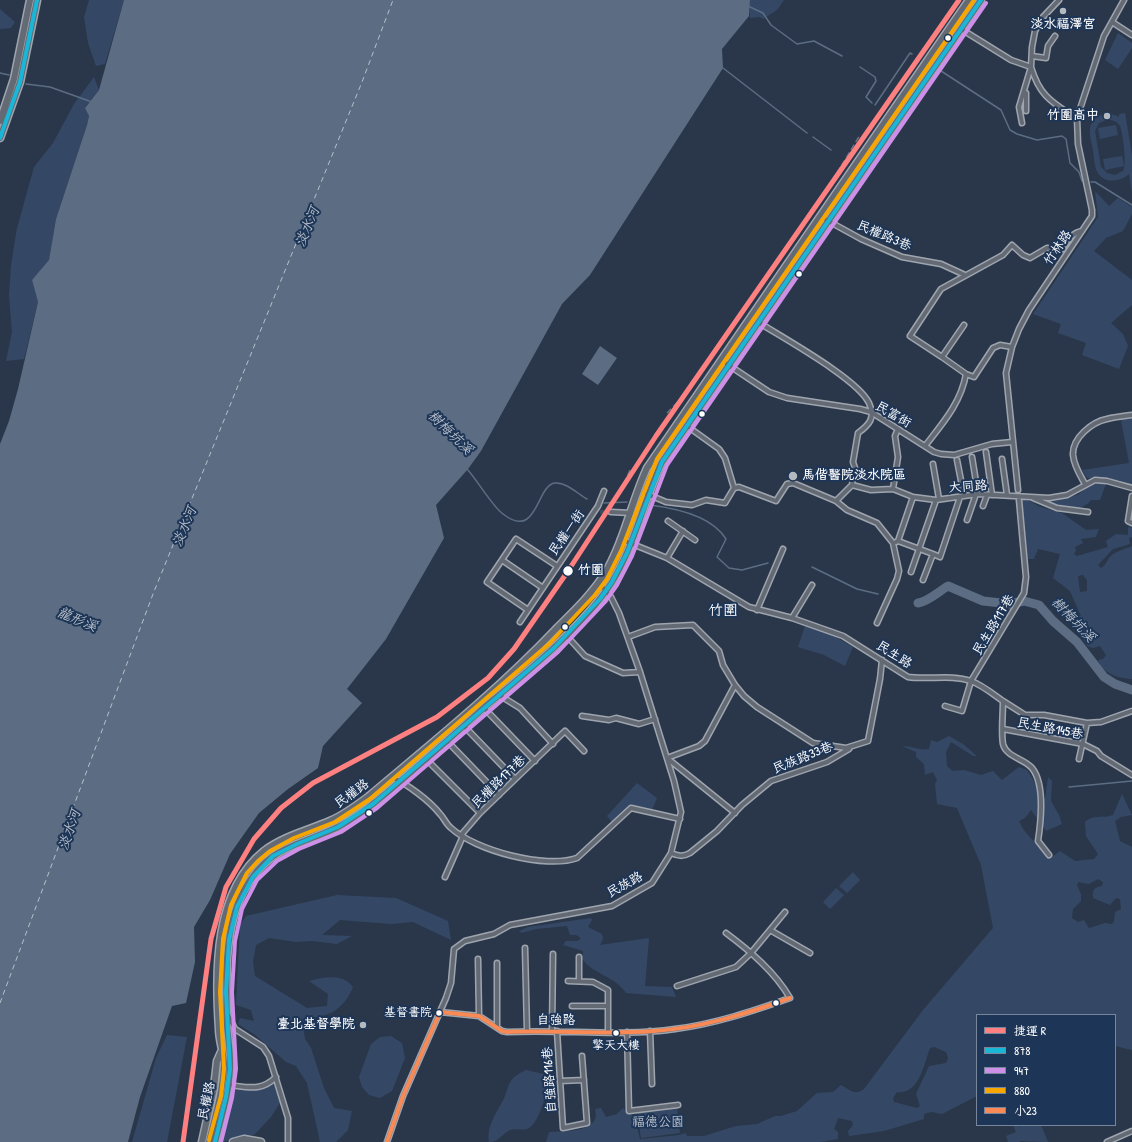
<!DOCTYPE html>
<html>
<head>
<meta charset="utf-8">
<style>
  body { margin:0 }
  #map { position:relative; width:1132px; height:1142px; overflow:hidden; background:#2a374a; font-family:"Patrick Hand","LXGW WenKai TC",sans-serif }
  canvas { display:block }
  .legend { position:absolute; left:976px; top:1014px; width:140px; height:112px; box-sizing:border-box; background:#1d3557; border:1px solid #77869a; margin:0; padding:5px 7px; list-style:none; font-size:12px; color:#fff }
  .legend li { display:flex; align-items:center; gap:8px; height:20px }
  .legend b { width:20px; border:1px solid #77869a }
</style>
</head>
<body>
<div id="map">
<canvas width="1132" height="1142"></canvas>
<ul class="legend">
<li><b style="height:5px;background:#ff8080"></b>捷運 R</li>
<li><b style="height:5px;background:#1ab6d8"></b>878</li>
<li><b style="height:5px;background:#ce8fe9"></b>947</li>
<li><b style="height:5px;background:#f7a600"></b>880</li>
<li><b style="height:5px;background:#f98a56"></b>小23</li>
</ul>
</div>
<script>
const ctx = document.querySelector('canvas').getContext('2d');
ctx.lineJoin = 'round';
function paint(path, color) { ctx.fillStyle = color; ctx.fill(path, 'evenodd'); }
function trace(path, color, width, dash) { ctx.strokeStyle = color; ctx.lineWidth = width; ctx.lineCap = dash ? 'butt' : 'round'; ctx.setLineDash(dash || []); ctx.stroke(path); }
function write(font, color, halo, rows, align = 'center') {
  ctx.font = font + ' "Patrick Hand","LXGW WenKai TC",sans-serif'; ctx.lineWidth = 4; ctx.setLineDash([]); ctx.textBaseline = 'middle'; ctx.strokeStyle = halo; ctx.fillStyle = color; for (const [text, x, y, turn = 0] of rows) {
    ctx.save(); ctx.translate(x, y); ctx.rotate((+turn || 0) * Math.PI / 180); ctx.textAlign = isNaN(turn) ? turn : align; if (halo) ctx.strokeText(text, 0, 0); ctx.fillText(text, 0, 0); ctx.restore();
  }
}
paint(new Path2D(`
  M89,0H124L105,64L96,66L88,43L84,17Z
  M750,0H784L777,10L763,19L760,17L750,18Z
  M0,9L15,22L11,28L0,29Z
  M1118,33L1132,43V48L1118,69L1105,60Z
  M94,77L99,90L85,107L89,116L87,125L56,219L49,261L32,280L38,302L24,359L6,361L12,332L9,296L11,265L17,228L34,167L53,143L74,104Z
  M1125,113L1132,155V193L1129,174C1119,183 1101,184 1096,169C1094,163 1094,156 1093,150C1092,144 1089,136 1090,129C1092,114 1108,111 1119,117V114ZM1106,120C1111,119 1117,121 1120,126C1123,135 1127,164 1123,171L1115,175L1107,173L1101,167L1095,131L1099,123Z
  M1116,125L1118,135L1100,139L1098,128Z
  M1122,156L1124,166L1105,170L1103,159Z
  M1095,191L1109,206L1118,198L1132,207V214L1123,231L1106,238L1094,251L1132,280V305L1111,323L1123,334L1128,346L1119,369L1082,355L1086,343L1058,333L1061,324L1033,314L1098,217Z
  M1132,418V485L1118,480L1087,478L1082,470L1129,463L1121,420Z
  M1098,482L1106,484L1100,500H1091C1080,515 1057,505 1041,500L1078,495L1088,486Z
  M1022,500H1028L1040,507L1062,513L1086,530L1099,529L1096,537L1081,539L1083,543L1075,547L1076,551L1074,554L1077,556L1108,547L1106,541L1116,534L1128,535V527L1132,528V537L1129,538L1130,544L1113,549L1098,565L1101,568C1105,566 1106,563 1109,558C1114,551 1124,550 1132,546V679C1120,679 1102,673 1098,660L1103,659L1106,655L1100,646L1093,648L1087,646L1075,620H1068V616H1081L1070,591L1053,578L1060,554L1038,549L1034,559H1028ZM1083,575L1087,580V591L1080,592L1078,576Z
  M805,626L829,633L853,647L845,666L824,655L798,647Z
  M949,736L963,744L977,756H973L951,742L946,752L947,766L953,771L964,770L981,775L993,771L1002,780L1019,767L1027,770L1045,799L1048,777L1052,781L1051,801L1059,815L1062,824L1046,831L1031,810L1025,818L1019,821C1025,836 1040,846 1052,857L1060,851L1075,861L1094,859L1098,854L1086,836L1085,822C1093,814 1103,819 1113,815L1122,794L1132,815L1121,817L1115,821L1120,841L1132,847V1050L1115,1046V1015H977V1096L942,1114L931,1112L924,1114V1119L884,1131L849,1136L848,1131L853,1125L852,1121L838,1118L834,1129L838,1132V1139L820,1142H546L549,1132C564,1131 602,1133 595,1109L601,1108L606,1117L617,1114L623,1108L629,1114L634,1115L640,1139L679,1135L686,1133L687,1136H704L736,1126L757,1124L775,1116H781L797,1111L817,1093L833,1092L841,1085C850,1090 855,1096 864,1089L923,1010L993,928L981,865L957,808L937,804L935,784L937,780L933,772L925,775L924,764L916,757V752L902,746C912,746 920,751 929,749L931,740L937,742ZM1098,879L1103,882L1102,886C1094,887 1092,890 1093,898L1110,905L1116,898L1120,899L1121,909L1115,912L1114,922L1112,924L1105,923L1089,928L1084,920L1078,922L1072,918L1073,909L1081,901V894L1077,885L1078,882L1089,884ZM934,1047L946,1052L948,1058L946,1063L929,1066L916,1094L920,1106L917,1108L894,1102L893,1098L897,1092C919,1095 924,1064 930,1048Z
  M637,783L657,798L652,810L632,807L613,823L607,816Z
  M853,872L860,880L847,893L839,886Z
  M836,888L844,895L830,909L823,902Z
  M337,895L396,898L448,921L451,940L413,922L391,924L340,920L322,935L352,936L337,944L312,941L296,942L269,938L256,945L253,962L255,976L307,1008L327,1006L328,994L309,981C323,977 343,973 353,987C348,999 340,1010 328,1014C316,1018 311,1016 303,1026L305,1039L311,1048L324,1088L334,1108L352,1111L348,1130L336,1142H320L307,1083L296,1066L286,1062L254,1034L238,1024L240,1018L254,1021L251,1010L236,1005L240,925L246,916Z
  M591,918L592,920L588,927L602,934L603,939L600,945L649,938L645,986L672,987L676,997L626,993C615,976 594,975 582,959L583,951L563,945L566,941H578L581,938L576,935H570L567,926L536,929L522,933L519,931L528,927Z
  M167,1035L187,1037L167,1142H132L156,1058Z
  M391,1036L402,1043L405,1058L392,1091L380,1098L369,1095L362,1087L359,1077L371,1044L380,1037Z
  M526,1070L547,1075L550,1080C547,1091 539,1123 529,1128C524,1131 516,1128 510,1130C502,1134 499,1142 489,1142C486,1125 499,1110 505,1096C507,1091 508,1085 511,1081C514,1076 520,1073 526,1070Z
  M274,1084H276L280,1103L271,1117L254,1135C240,1135 230,1142 217,1142L231,1092L239,1089H260Z
  M677,1107L680,1133L641,1138L637,1112Z
  M1013,1125H1019L1020,1127L1022,1125H1041L1048,1142L1020,1141V1142H1008L1006,1136L1016,1132Z`), '#344865');
paint(new Path2D(`
  M124,0H750L749,16L722,49L723,68L590,275L562,304L481,451L468,469L436,505L444,538L386,639L347,689L362,703L323,746L318,768L288,789L259,813L230,854L210,900L194,927L195,962L186,1003L172,1006L140,1097L128,1142H0V444L9,421L18,389L38,302L32,280L49,260L56,219L87,125L89,116L85,108L99,90Z
  M600,346L617,358L598,385L582,374Z`), '#5c6d83');
trace(new Path2D(`
  M748,6L763,13L771,25L797,44L814,41L842,56
  M860,67L875,77L876,81L866,97L872,103
  M723,68L807,133
  M938,69L1001,110L1010,130L1017,134L1037,140L1062,136L1066,139L1070,163L1079,172L1082,181
  M0,73L9,75
  M26,84L50,87L92,102
  M875,105L910,53L912,54
  M813,137L831,150
  M1091,182H1095L1132,205
  M467,469C478,481 492,506 503,514C538,541 536,485 555,483C566,482 578,494 587,499
  M604,503L627,502
  M650,505C674,508 712,516 726,539L717,557L729,568L742,570L768,563
  M812,567L857,589L878,594
  M1069,787L1132,781`), '#5c6d83', 1.5);
trace(new Path2D(`
  M918,603C929,601 938,592 948,586L983,601L1010,604L1024,601L1039,605L1053,621L1077,642L1104,677L1115,684L1132,690`), '#5c6d83', 9);
trace(new Path2D(`
  M0,1003L153,594L362,82L393,0`), '#b8c0ca', 1, [5, 4]);
trace(new Path2D(`
  M600,512H611`), '#3f4b5c', 4, [4, 2]);
const minor = new Path2D(`
  M1112,22L1132,35
  M961,29L1011,60L1031,67
  M1032,56L1046,58L1048,46L1055,36
  M1031,67C1040,97 1052,102 1077,119
  M1026,111V93
  M1022,123L1019,107L1031,67L1032,47L1035,31L1043,17L1059,0
  M821,217L861,239L902,257L941,264L965,275
  M758,322C783,338 858,379 869,403C876,418 869,425 858,433L853,462L855,468L852,485L836,501
  M964,325L942,357L910,336L941,289L1003,255L1012,245L1023,255L1030,258L1047,248L1060,251C1066,243 1071,233 1082,231
  M942,357L966,374L974,377L993,348L1000,345L1012,347
  M721,360L769,392L787,398L860,409L871,412L934,452L941,454L954,455L992,444L1012,442
  M687,426L719,449L725,458L734,488
  M925,446C942,424 961,403 966,374
  M986,452L992,495
  M972,457L978,494
  M1002,459L1007,495
  M957,460L964,496
  M933,464L939,499
  M1085,484C1080,475 1074,466 1073,455C1072,438 1092,422 1107,419C1115,417 1124,416 1132,415
  M852,485L871,490L893,489L913,497L936,500L978,494L1049,498L1067,495L1095,480L1107,481L1132,488
  M893,489L898,457L895,436L898,429
  M1018,490L1006,373L1012,347L1019,329L1029,310L1092,216V210L1078,144L1077,118L1104,36L1124,0
  M647,494L666,502L692,505L706,500L725,503L734,488L739,487L776,501L787,484L793,483L836,501L847,510L877,523L893,543L899,571L897,579L877,623
  M1132,496L1128,521L1132,523
  M1033,498L1057,508L1088,512
  M983,506L987,495
  M611,512L631,513
  M967,520L976,494
  M668,521L695,540
  M620,539L667,558L749,607L792,618L843,636L908,677C928,680 951,674 971,681C982,685 993,694 1003,701C1003,713 1001,733 1003,744C1006,757 1025,759 1032,768C1045,784 1041,821 1038,841L1049,855
  M898,541L913,497
  M896,542L898,541L933,554
  M667,558L683,531
  M502,560L543,588
  M911,572L936,500
  M923,580L933,554L940,557L960,497
  M528,610L487,582L516,539L557,566
  M757,610L783,549
  M792,618L812,585
  M520,622L598,506L604,491
  M566,635L585,656L623,673L640,672
  M628,637L655,627L693,625L719,651L723,665L735,685L744,696L757,707L813,743L846,748L868,741L880,679L882,660
  M499,695L520,708L553,744
  M1003,701L1025,715H1044L1087,723L1101,722L1132,711
  M945,706L962,711L971,681L1024,593L1026,577L1019,500
  M484,708L535,761
  M582,716L609,720L616,718L639,724L655,719
  M464,726L515,779
  M1003,729L1083,744L1097,751L1101,756L1132,775
  M447,741L499,795
  M667,758L699,746L705,741L735,685
  M667,758L735,813
  M426,759L480,813
  M1079,759L1087,723
  M391,777C406,783 430,801 440,814C444,818 446,824 451,828C476,851 546,869 577,858L631,808L680,819
  M461,835L480,813L565,731L584,751
  M671,853C678,856 683,857 690,853L717,831L742,805L771,781L827,762L849,749
  M445,877L463,836
  M770,930L810,953
  M525,948L527,1031
  M478,959L479,1016
  M568,981L593,982L608,990V1031
  M579,981V957
  M677,986L736,967L751,953L785,912
  M572,1006H608
  M440,1012L479,1016L502,1031L507,1032C563,1029 620,1037 675,1029C715,1024 753,1011 790,998C775,972 750,951 726,933
  M228,1015L235,1029L263,1047L269,1056L288,1118V1142
  M497,1027V963
  M552,1031L553,954
  M557,1031L563,1128L587,1123L582,1056
  M650,1031L652,1084
  M627,1032L629,1111L678,1105
  M560,1081L584,1080
  M228,1085C248,1087 261,1092 276,1077
  M387,1142L403,1096L446,998L451,983L454,949L465,941L494,934L510,925L612,906L652,883L671,853L681,812L674,781L640,672L619,613L611,597L599,583
  M1107,1142L1132,1131`);
const primary = new Path2D(`
  M0,121L14,79L30,0
  M0,138L20,82L37,0
  M202,1142L214,1088L217,1061L221,1052
  M209,1142C215,1117 223,1091 224,1065C224,1053 219,1041 219,1029C215,971 214,891 264,851C284,836 307,831 330,821C344,815 356,806 368,797C432,743 498,690 556,629C573,612 591,595 604,575C624,542 631,503 647,468L969,0
  M215,1142C221,1118 229,1094 230,1069C231,1054 228,1040 227,1025C226,982 223,931 243,892C268,845 297,847 338,827C352,820 366,810 378,800C415,770 451,737 487,705C527,672 584,626 612,582C635,545 643,501 662,462L981,0
  M233,1142L244,1139L261,1142`);
trace(minor, '#9fa5ae', 7);
trace(primary, '#9fa5ae', 9);
trace(minor, '#636a74', 4);
trace(primary, '#636a74', 6);
trace(new Path2D(`
  M823,196L860,135
  M667,413L689,390
  M620,492L631,468`), '#6a727c', 1.5, [6, 3]);
trace(new Path2D(`
  M0,138L20,82L37,0
  M215,1142L226,1097L230,1069L226,992L229,940L237,907L253,877L273,856L297,844L338,827L373,804L554,648L600,599L612,582L627,553L662,462L981,0`), '#1ab6d8', 4);
trace(new Path2D(`
  M221,1142L232,1098L236,1069L232,992L235,941L242,909L257,880L277,861L299,849L341,832L377,808L558,652L605,602L617,585L632,556L667,465L986,3`), '#ce8fe9', 4);
trace(new Path2D(`
  M209,1140L221,1096L224,1069L220,992L223,939L231,905L247,873L258,861L270,851L294,838L335,822L370,799L550,643L595,595L607,579L621,551L657,459L974,0`), '#f7a600', 4);
trace(new Path2D(`
  M440,1012L479,1016L502,1031L507,1032C556,1030 605,1035 654,1031C701,1028 746,1014 790,998
  M387,1142L403,1096L440,1012`), '#f98a56', 4);
trace(new Path2D(`
  M183,1142L211,939L226,887L254,839L281,808L313,783L437,717L488,678L514,649L568,571L656,436L959,0`), '#ff8080', 5);
for (const [x, y, r, color] of [
  [1063,11,4,"#b4b9c0"],
  [948,38,3.5,"#fff"],
  [1107,116,4,"#b4b9c0"],
  [799,274,3.5,"#fff"],
  [702,414,3.5,"#fff"],
  [793,476,5,"#b4b9c0"],
  [568,571,5.5,"#fff"],
  [565,627,3.5,"#fff"],
  [369,813,3.5,"#fff"],
  [776,1003,3.5,"#fff"],
  [439,1013,3.5,"#fff"],
  [363,1025,4,"#b4b9c0"],
  [616,1033,3.5,"#fff"]
]) { const dot = new Path2D(); dot.arc(x, y, r, 0, 2 * Math.PI); ctx.fillStyle = color; ctx.fill(dot); trace(dot, '#1d3557', 1.5); }
write('12px', '#fff', '#1d3557', [
  ["基督書院",432,1013],
  ["擎天大樓",616,1046,"center"]
], 'right');
write('bold 13px', '#fff', '#1d3557', [
  ["淡水福澤宮",1063,25,"center"],
  ["竹圍高中",1099,116],
  ["馬偕醫院淡水院區",802,476,"left"],
  ["臺北基督學院",355,1025]
], 'right');
write('13px', '#fff', '#1d3557', [
  ["民權路3巷",884,236,23],
  ["竹林路",1058,248,-56],
  ["民富街",893,415,30],
  ["大同路",968,487,-4],
  ["民權一街",567,533,-55],
  ["民生路117巷",994,625,-59],
  ["民生路",894,655,32],
  ["民生路145巷",1050,729,11],
  ["民族路33巷",803,758,-22],
  ["民權路177巷",499,782,-44],
  ["民權路",352,794,-36],
  ["民族路",625,885,-29],
  ["自強路",556,1021],
  ["自強路116巷",550,1080,-94],
  ["民權路",207,1101,-78]
]);
write('bold 13px', '#fff', '#1d3557', [
  ["竹圍",578,571]
], 'left');
write('13px', '#b9c0ca', '#1d3557', [
  ["福德公園",658,1123]
]);
write('italic 14px', '#b8c0ca', '#1d3557', [
  ["淡水河",308,227,-68],
  ["樹梅坑溪",450,433,44],
  ["淡水河",185,527,-68],
  ["龍形溪",77,620,22],
  ["樹梅坑溪",1073,620,46],
  ["淡水河",70,830,-71]
]);
write('15px', '#fff', '#1d3557', [
  ["竹圍",723,611]
]);
</script>
</body>
</html>
